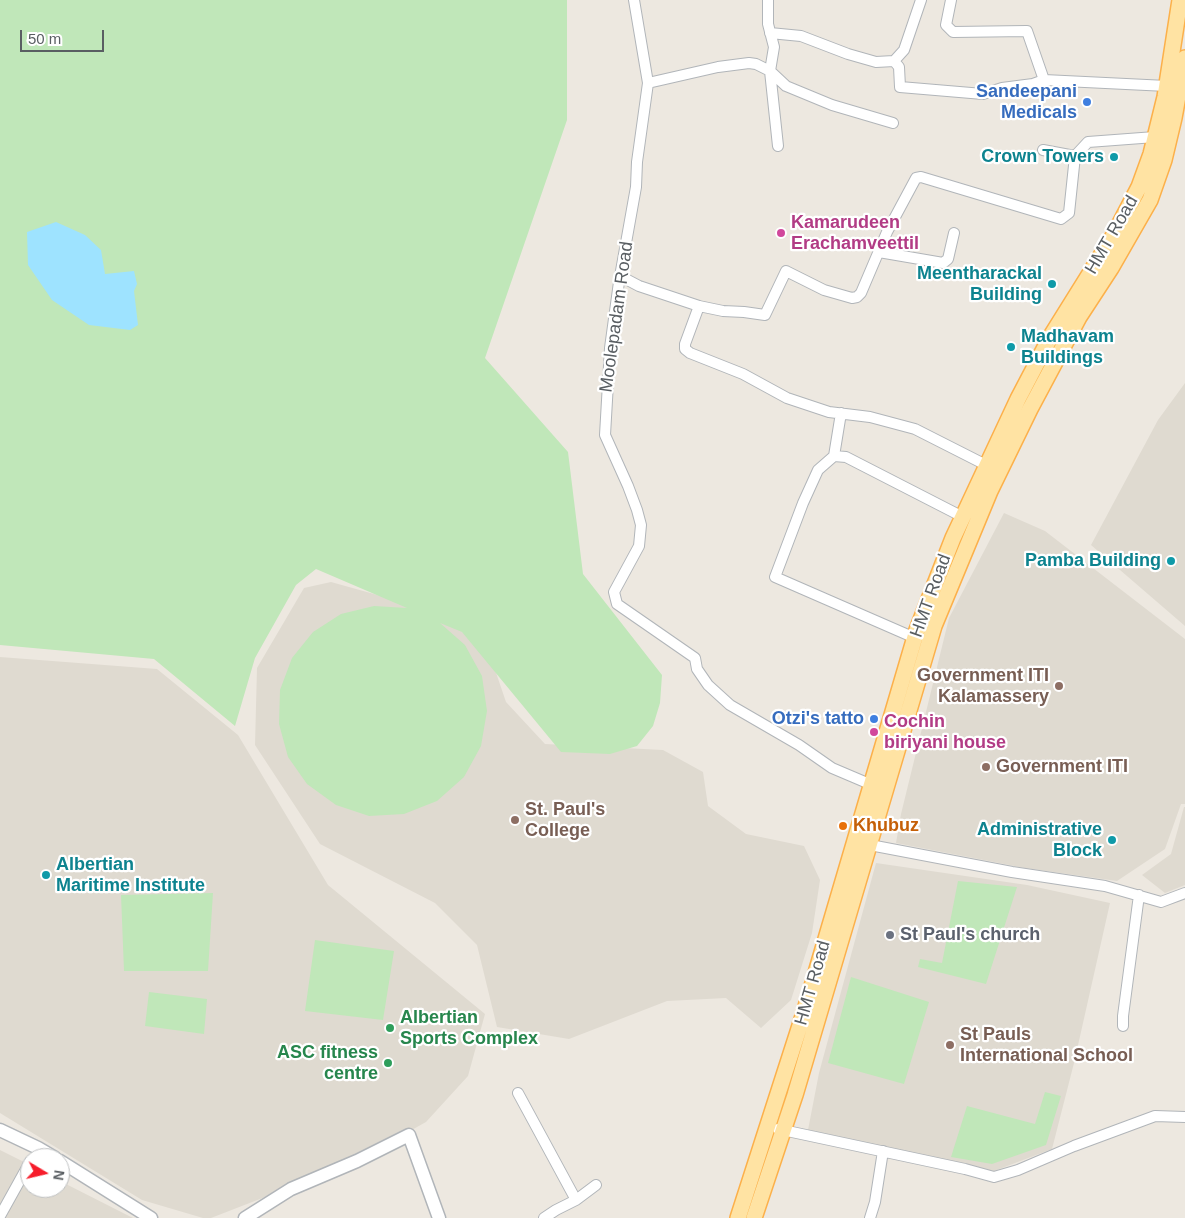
<!DOCTYPE html>
<html>
<head>
<meta charset="utf-8">
<style>
  body { margin:0 }
  #map { position:relative; width:1185px; height:1218px; overflow:hidden; background:#ede8e0; font-family:Helvetica,sans-serif }
  canvas { display:block }
  .north { position:absolute; left:20px; top:1148px; width:50px; height:50px; box-sizing:border-box; background:#fff; border:1px solid #bdbfc0; border-radius:50%; rotate:99deg; font-size:14px; font-weight:700; line-height:20px; text-align:center; color:#595e62 }
  .north::after { content:''; display:block; margin:auto; width:18px; height:22px; background:#f61d2b; clip-path:polygon(50% 0,100% 100%,50% 72%,0 100%) }
  .scale { position:absolute; left:20px; top:30px; width:84px; height:22px; box-sizing:border-box; border:2px solid #595e62; border-top:0; padding-left:6px; font-size:15px; line-height:18px; white-space:nowrap; color:#595e62; -webkit-text-stroke:4px #fff; paint-order:stroke }
</style>
</head>
<body>
<div id="map">
<canvas width="1185" height="1218"></canvas>
<div class="north">N</div>
<div class="scale">50 m</div>
</div>
<script>
const ctx = document.querySelector('canvas').getContext('2d');
ctx.lineJoin = 'round';
function paint(path, color) { ctx.fillStyle = color; ctx.fill(path, 'evenodd'); }
function trace(path, color, width, dash) { ctx.strokeStyle = color; ctx.lineWidth = width; ctx.lineCap = dash ? 'butt' : 'round'; ctx.setLineDash(dash || []); ctx.stroke(path); }
function write(font, color, halo, rows, align = 'center') {
  ctx.font = font + ' Helvetica,sans-serif'; ctx.lineWidth = 4.5; ctx.setLineDash([]); ctx.textBaseline = 'middle'; ctx.strokeStyle = halo; ctx.fillStyle = color; for (const [text, x, y, turn = 0] of rows) {
    ctx.save(); ctx.translate(x, y); ctx.rotate((+turn || 0) * Math.PI / 180); ctx.textAlign = isNaN(turn) ? turn : align; if (halo) ctx.strokeText(text, 0, 0); ctx.fillText(text, 0, 0); ctx.restore();
  }
}
paint(new Path2D(`
  M1185,383V626L1091,545L1158,420Z
  M1004,513L1045,531L1185,639V804H1181L1165,849L1117,881L1025,868L896,843L901,814L949,618Z
  M331,582L442,613L490,655L506,702L545,744L663,750L703,772L708,806L746,834L804,846L820,880L812,933L791,1000L761,1028L726,998L667,1001L569,1039L497,1027L477,945L435,903L320,844L255,745L257,668L304,588Z
  M0,657L157,669L238,735L328,885L485,1014L468,1076L426,1122L365,1156L332,1171L211,1218H203L142,1200L0,1113Z
  M1184,807H1185V885L1165,893L1142,875L1171,854Z
  M876,863L1027,885L1110,903L1074,1063L1052,1149L994,1171L808,1130L819,1073Z
  M0,1150L30,1165V1188H60V1181L133,1218H0Z`), '#dfdad0');
paint(new Path2D(`
  M0,0H567V120L485,358L568,452L583,574L662,675L660,703L653,726L637,746L610,754L561,752L462,632L440,623L465,645L482,676L487,711L481,746L464,777L437,801L404,814L369,816L336,805L307,784L288,757L279,724L280,690L292,658L313,632L341,614L374,606L407,608L316,569L296,585L255,658L235,726L154,659L0,645Z
  M958,881L1017,887L986,984L918,967L920,959L942,963Z
  M213,893L208,971H124L121,895Z
  M315,940L394,951L383,1020L305,1011Z
  M851,977L929,1002L904,1084L828,1063Z
  M149,992L207,999L204,1034L145,1026Z
  M1045,1092L1061,1096L1046,1145L992,1164L951,1157L967,1106L1035,1124Z`), '#c0e7b9');
paint(new Path2D(`
  M56,222L85,235L101,250L105,274L134,271L137,284L134,291L138,325L130,330L89,325L52,300L28,265L27,232Z`), '#9ee3ff');
const minor = new Path2D(`
  M634,0L648,83L637,162L636,187L619,282L610,348L605,435L628,486L637,510L641,525L639,546L614,592L617,604L695,658L697,669L708,685L730,705L799,745L832,768L872,785
  M768,0V24L774,47L770,71L778,146
  M951,0L946,25L953,32L1027,31L1044,80L1167,86
  M770,33L801,36L848,54L876,62L894,61L899,67L900,87L983,94L1002,88L1033,84L1044,80
  M894,61L904,50L921,0
  M648,83L718,67L749,63L756,64L770,71L786,86L832,105L893,123
  M1043,150L1075,156
  M879,252L943,263L948,259L954,233
  M620,276L639,286L699,306L723,311L744,312L765,315L786,271L824,290L852,298L857,297L861,293L887,232L916,178L921,177L1061,219L1069,213L1075,156L1088,142L1155,137
  M699,306L685,344V349L690,353L743,374L787,398L829,412L870,417L915,429L986,465
  M841,413L834,456L818,470L803,503L775,577L915,638
  M834,456L846,457L963,517
  M870,845L1012,872L1105,886L1161,902L1185,893
  M1123,1026V1016L1139,895
  M518,1093L576,1200
  M778,1129L965,1169L994,1177L1018,1170L1074,1146L1155,1116L1185,1117
  M0,1216L30,1162
  M544,1218L556,1210L576,1200L596,1185
  M870,1218L875,1202L883,1151`);
const tertiary = new Path2D(`
  M0,1130L38,1148L55,1158
  M60,1161L151,1218
  M245,1218L291,1189L357,1161L409,1135L439,1218`);
const primary = new Path2D(`
  M738,1218L805,1010L917,630L953,538L1018,399L1051,336L1114,235L1139,187L1151,154L1165,97L1180,0
  M754,1218L795,1095L934,626L990,491L1030,409L1079,317L1111,268L1150,200L1164,160L1174,118L1185,58`);
trace(minor, '#b1b5b9', 12);
trace(tertiary, '#b1b5b9', 15);
trace(primary, '#fcb04a', 18);
trace(minor, '#fff', 10);
trace(tertiary, '#fff', 12);
trace(primary, '#ffe3a3', 15);
for (const [x, y, r, color] of [
  [1087,102,5,"#3f7fe0"],
  [1114,157,5,"#0f9aa8"],
  [781,233,5,"#d1479c"],
  [1052,284,5,"#0f9aa8"],
  [1011,347,5,"#0f9aa8"],
  [1171,561,5,"#0f9aa8"],
  [1059,686,5,"#8d6e63"],
  [874,719,5,"#3f7fe0"],
  [874,732,5,"#d1479c"],
  [986,767,5,"#8d6e63"],
  [515,820,5,"#8d6e63"],
  [843,826,5,"#e8710a"],
  [1112,840,5,"#0f9aa8"],
  [46,875,5,"#0f9aa8"],
  [890,935,5,"#6b7280"],
  [390,1028,5,"#2e9e5b"],
  [950,1045,5,"#8d6e63"],
  [388,1063,5,"#2e9e5b"]
]) { const dot = new Path2D(); dot.arc(x, y, r, 0, 2 * Math.PI); ctx.fillStyle = color; ctx.fill(dot); trace(dot, '#fff', 2); }
write('bold 18px', '#366cbe', '#fff', [
  ["Sandeepani",1077,92],
  ["Medicals",1077,113],
  ["Otzi's tatto",864,719]
], 'right');
write('bold 18px', '#0d838f', '#fff', [
  ["Crown Towers",1104,157],
  ["Meentharackal",1042,274],
  ["Building",1042,295],
  ["Madhavam",1021,337,"left"],
  ["Buildings",1021,358,"left"],
  ["Pamba Building",1161,561],
  ["Administrative",1102,830],
  ["Block",1102,851],
  ["Albertian",56,865,"left"],
  ["Maritime Institute",56,886,"left"]
], 'right');
write('bold 18px', '#b23c85', '#fff', [
  ["Kamarudeen",791,223],
  ["Erachamveettil",791,244],
  ["Cochin",884,722],
  ["biriyani house",884,743]
], 'left');
write('18px', '#595e62', '#fff', [
  ["HMT Road",1112,235,-60],
  ["Moolepadam Road",617,317,-82],
  ["HMT Road",931,596,-70],
  ["HMT Road",813,983,-74]
]);
write('bold 18px', '#785e54', '#fff', [
  ["Government ITI",1049,676,"right"],
  ["Kalamassery",1049,697,"right"],
  ["Government ITI",996,767],
  ["St. Paul's",525,810],
  ["College",525,831],
  ["St Pauls",960,1035],
  ["International School",960,1056]
], 'left');
write('bold 18px', '#c56008', '#fff', [
  ["Khubuz",853,826]
], 'left');
write('bold 18px', '#5b616d', '#fff', [
  ["St Paul's church",900,935]
], 'left');
write('bold 18px', '#27864d', '#fff', [
  ["Albertian",400,1018],
  ["Sports Complex",400,1039],
  ["ASC fitness",378,1053,"right"],
  ["centre",378,1074,"right"]
], 'left');
</script>
</body>
</html>
